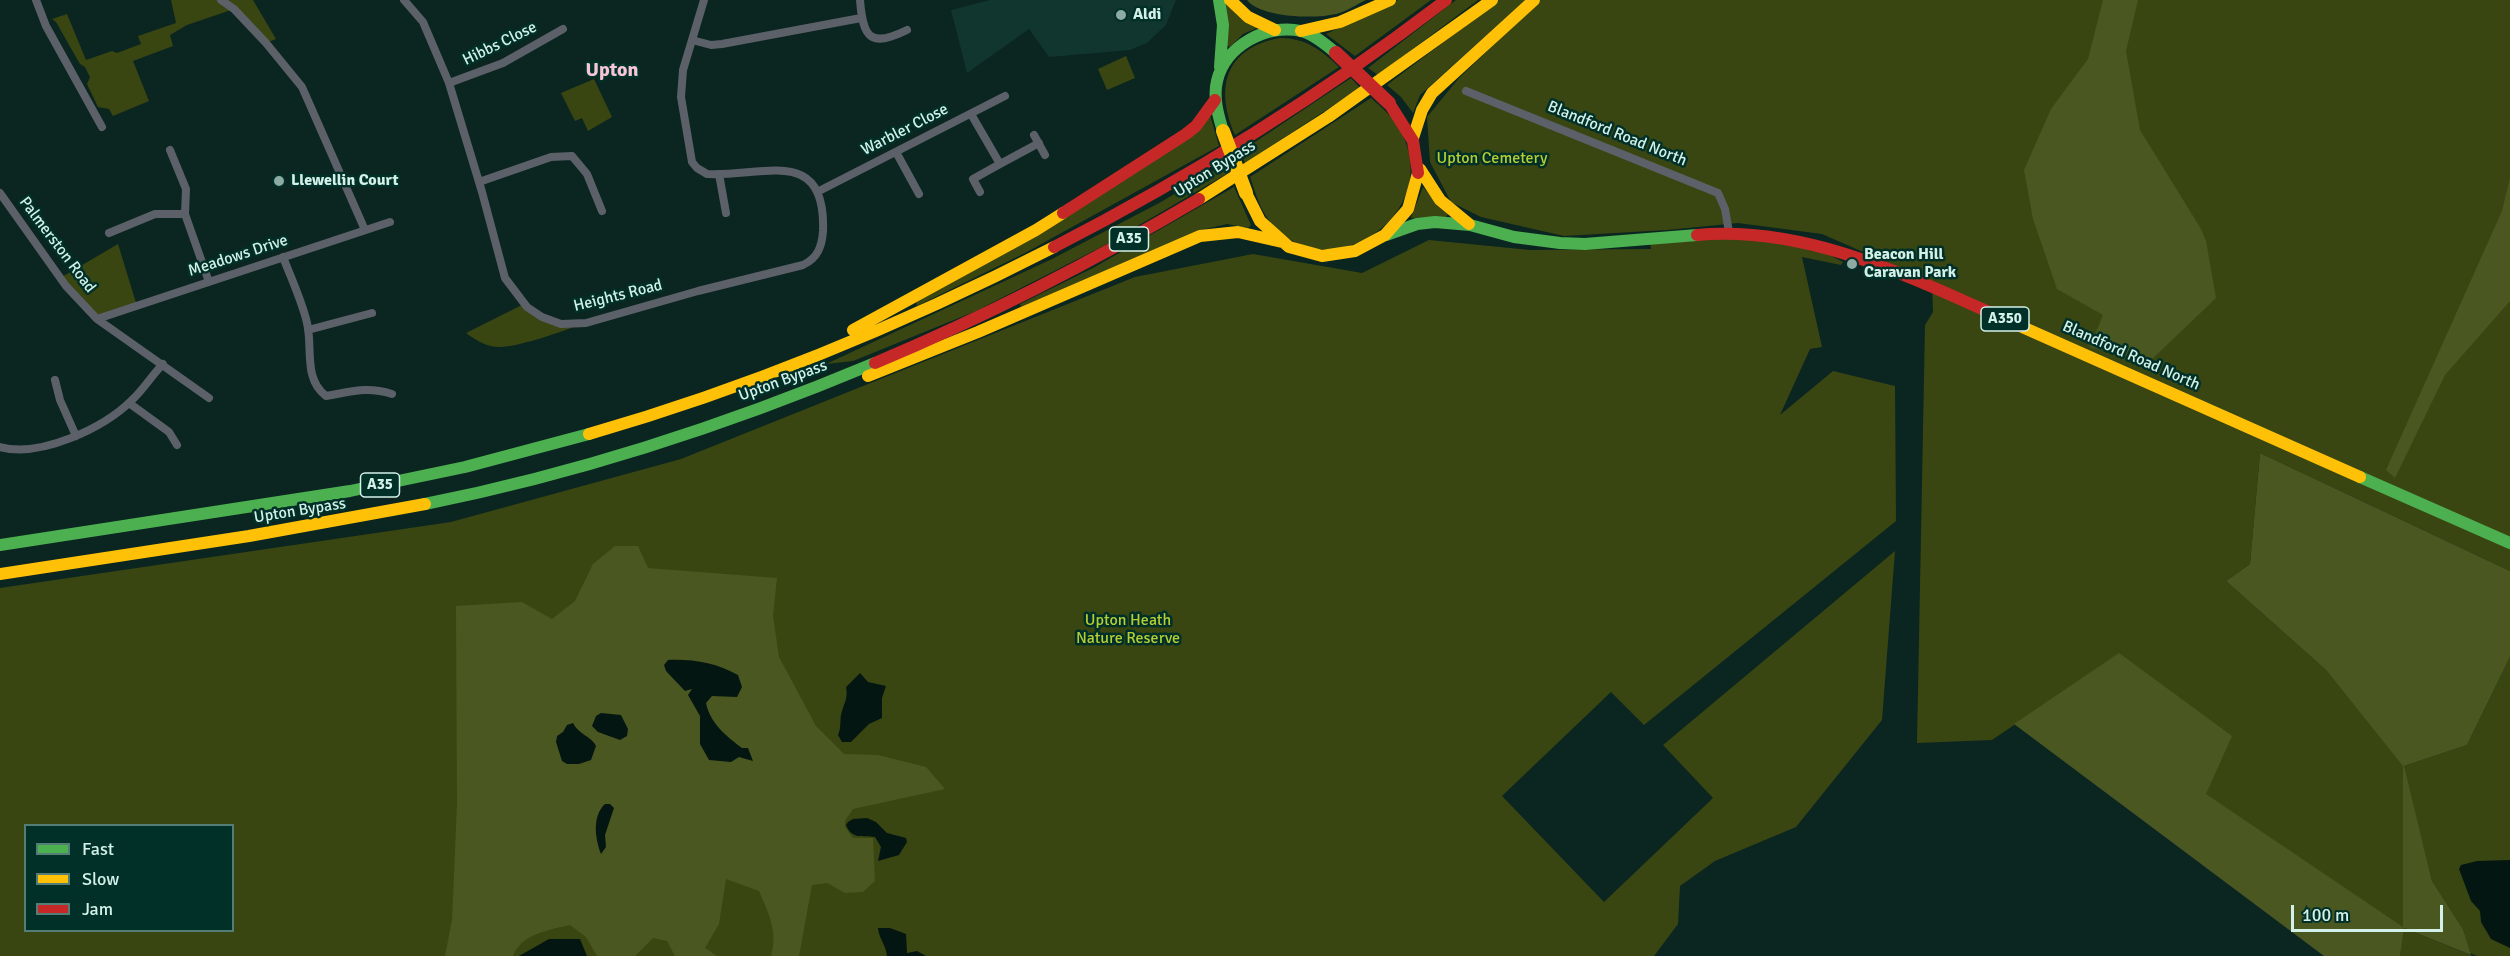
<!DOCTYPE html>
<html>
<head>
<meta charset="utf-8">
<style>
  body { margin:0 }
  #map { position:relative; width:2510px; height:956px; overflow:hidden; background:#0b2521; font-family:Signika,sans-serif }
  canvas { display:block }
  .legend { position:absolute; left:24px; top:824px; width:210px; height:108px; box-sizing:border-box; background:#003028; border:2px solid #547d75; margin:0; padding:8px 10px; list-style:none; font-size:18px; color:#d3f1e9 }
  .legend li { display:flex; align-items:center; gap:12px; height:30px }
  .legend b { width:30px; border:2px solid #547d75 }
  .scale { position:absolute; left:2291px; top:905px; width:152px; height:27px; box-sizing:border-box; border:3px solid #d3f1e9; border-top:0; padding-left:8px; font-size:18px; line-height:21px; white-space:nowrap; color:#d3f1e9; -webkit-text-stroke:4px #003028; paint-order:stroke }
</style>
</head>
<body>
<div id="map">
<canvas width="2510" height="956"></canvas>
<ul class="legend">
<li><b style="height:8px;background:#4caf50"></b>Fast</li>
<li><b style="height:8px;background:#ffc107"></b>Slow</li>
<li><b style="height:8px;background:#c62828"></b>Jam</li>
</ul>
<div class="scale">100 m</div>
</div>
<script>
const ctx = document.querySelector('canvas').getContext('2d');
ctx.lineJoin = 'round';
function paint(path, color) { ctx.fillStyle = color; ctx.fill(path, 'evenodd'); }
function trace(path, color, width, dash) { ctx.strokeStyle = color; ctx.lineWidth = width; ctx.lineCap = dash ? 'butt' : 'round'; ctx.setLineDash(dash || []); ctx.stroke(path); }
function write(font, color, halo, rows, align = 'center') {
  ctx.font = font + ' Signika,sans-serif'; ctx.lineWidth = 5; ctx.setLineDash([]); ctx.textBaseline = 'middle'; ctx.strokeStyle = halo; ctx.fillStyle = color; for (const [text, x, y, turn = 0] of rows) {
    ctx.save(); ctx.translate(x, y); ctx.rotate((+turn || 0) * Math.PI / 180); ctx.textAlign = isNaN(turn) ? turn : align; if (halo) ctx.strokeText(text, 0, 0); ctx.fillText(text, 0, 0); ctx.restore();
  }
}
paint(new Path2D(`
  M990,0H1176L1166,25L1147,43L1130,50L1049,57L1029,29L967,73L951,10Z`), '#11362f');
paint(new Path2D(`
  M171,0H253L276,39L266,43L234,9L187,25L170,35L173,46L133,61L149,101L113,116L109,109L98,107L87,84L90,77L85,67L80,64L56,22L52,19L67,14L86,60L112,51L117,53L141,44L138,36L176,23Z
  M1398,0H1431L1355,56L1326,34Z
  M1456,0H1478L1378,75L1368,68Z
  M1499,0H1525L1420,95L1413,113L1401,97L1387,85Z
  M1541,0H2510V571L2260,453L2250,564L2226,581L2326,670L2404,766L2467,745L2510,657V956H2477L2470,953L2463,929L2432,881L2404,769V928L2473,956H2400L2403,928L2205,794L2119,654L1992,740L1917,743L1925,325L1933,312L1932,282L1822,234L1738,223L1667,230L1564,236L1481,217L1451,202L1430,162L1427,117L1459,78Z
  M1223,2L1257,28L1243,34L1230,47L1226,45Z
  M1280,38C1306,38 1321,50 1339,67L1235,135C1215,89 1224,48 1280,38Z
  M1126,56L1135,78L1107,90L1098,69Z
  M1351,78L1360,88L1245,163L1240,152Z
  M594,79L612,117L588,131L582,118L575,121L561,93Z
  M1371,98C1381,107 1392,116 1399,128C1450,216 1320,297 1266,216C1258,204 1255,190 1250,177Z
  M1210,115L1219,146L1025,253L917,306L916,302Z
  M1226,163L1230,172L1105,245L976,311L853,361L826,364L1052,259L1161,202Z
  M1234,187L1251,225L1248,228L1227,224L1201,230L1021,307L1020,304L1093,268Z
  M1423,187L1448,214L1446,217L1411,218Z
  M1726,236L1820,250L1843,262L1841,265L1802,257L1822,347L1810,349L1780,415L1833,371L1895,386L1896,521L1644,725L1611,692L1502,796L1604,902L1713,798L1663,745L1895,551L1882,720L1796,827L1715,861L1680,886L1678,924L1654,956H0V588L451,522L681,459L1135,277L1253,254L1362,273L1429,240L1530,250L1651,249L1650,241ZM26,826H232V930H26Z
  M118,244L137,306L97,319L60,278Z
  M524,304L542,317L581,324C565,331 518,347 500,347C487,347 477,341 466,333Z`), '#3a4611');
paint(new Path2D(`
  M1247,0H1366C1357,4 1346,12 1336,14C1315,19 1261,18 1247,0Z
  M2103,0H2138L2126,51L2140,130L2201,229L2206,241L2216,298L2149,362L2090,347L2103,315L2057,289L2033,219L2024,170L2051,109L2088,59Z
  M2510,178V301L2445,375L2395,478L2386,470L2502,211Z
  M2260,453L2510,571V657L2467,745L2404,766L2432,881L2463,929L2471,955L2404,928L2400,956H2324L2014,724L2119,653L2232,736L2206,794L2403,927V766L2326,670L2226,581L2250,564Z
  M615,546H638L648,568L777,578L773,616L779,657L816,726L844,754L878,755L926,767L945,789L853,809L845,821V827L853,838H873L875,881L863,892L845,893L827,883L812,885L799,956H771C778,932 769,914 759,891L726,879L719,924L705,948L717,956H675L667,941L653,938L635,956H597L586,937L570,925C549,930 521,934 513,956H445L452,920L457,805L456,606L522,602L552,619L575,601L593,564Z`), '#4a5721');
paint(new Path2D(`
  M668,660C694,659 716,663 738,675L742,687L737,697L712,696L706,703C710,723 726,736 742,748H748L753,761L739,757L731,762L709,760L700,744V716L688,695L692,689L685,691L666,671L664,665Z
  M860,673L868,682L886,686L882,698V718L869,724L851,742H842L838,735C842,726 839,720 842,711C845,701 848,698 846,687Z
  M601,713L621,715L628,729L627,736L620,740L598,732L592,726L596,716Z
  M573,723C578,734 591,736 596,746L591,760L579,764H567L562,761L556,742L557,736L563,732L567,725Z
  M605,804H610L614,808L605,835L606,847L601,854C595,838 592,816 605,804Z
  M867,818L876,822L887,833L906,838L907,842L899,855L878,861L881,847L875,837C862,835 852,840 846,825L848,822L853,819Z
  M2510,860V948L2491,939L2481,922L2480,911L2471,901L2459,869L2461,865L2477,861Z
  M878,928H890L906,934L907,953L917,951L926,956H887C886,945 879,939 878,928Z
  M549,939H580L587,956H519Z`), '#031612');
trace(new Path2D(`
  M36,0L46,26L102,127
  M221,0L234,9L266,43L302,87L365,230
  M404,0L423,22L449,83L482,192L505,278L527,307L542,317L561,324L586,323L698,291L803,265C818,258 822,246 823,231C826,145 764,177 707,174L697,168L692,162L681,97L683,70L704,0
  M860,0C863,38 870,48 907,30
  M692,40L711,45L722,44L861,18
  M449,83L503,63L563,29
  M1466,91L1718,193L1725,209L1729,232
  M971,114L1000,164L1039,143
  M1034,135L1045,155
  M170,150L186,189L185,214
  M896,152L919,194
  M719,174L726,213
  M479,182L551,157L572,156L587,174L602,211
  M819,191L1005,96
  M980,192L973,179L1000,164
  M0,193L66,286L97,319L209,398
  M109,233L155,214H185L209,282
  M283,257C291,278 302,301 307,323C313,347 303,379 326,396C351,392 366,386 392,394
  M97,319L390,222
  M308,330L372,313
  M55,380L60,400L76,436
  M129,403L169,432L177,445
  M0,447C40,458 104,428 132,400C144,389 152,375 163,364`), '#5c6069', 8);
trace(new Path2D(`
  M1219,0L1223,25L1220,67
  M1223,131C1218,115 1213,97 1217,81C1225,46 1267,23 1301,31C1314,34 1326,45 1336,53
  M1386,235L1417,224L1435,222L1470,225L1514,237L1560,243L1585,244L1697,235
  M2360,477L2510,543
  M425,504C576,474 732,423 875,363
  M0,545L350,491L465,467L589,434`), '#4caf50', 12);
trace(new Path2D(`
  M1230,0L1248,17L1275,30
  M1301,31L1340,22L1390,0
  M1413,138L1422,110L1432,93L1534,0
  M1420,169L1440,200L1469,224
  M1246,193L1260,221L1289,247L1322,256L1355,251L1385,235L1408,209L1418,173
  M1199,199L1328,117L1492,0
  M2020,326L2360,477
  M853,330L1036,230L1063,213
  M868,376L978,332L1200,236L1238,232L1282,242
  M589,434C749,388 906,323 1054,247
  M0,574L249,536L425,504`), '#ffc107', 12);
trace(new Path2D(`
  M1389,103L1413,141L1418,173
  M1063,213L1186,134L1196,126L1215,100
  M1697,235C1812,225 1918,281 2020,326
  M1054,247C1192,176 1322,95 1446,0
  M875,363C987,316 1094,261 1199,199`), '#c62828', 12);
trace(new Path2D(`
  M1223,131L1246,193`), '#ffc107', 14);
trace(new Path2D(`
  M1336,53L1389,103`), '#c62828', 14);
for (const [x, y, r, color] of [
  [1121,15,6,"#8daaa3"],
  [279,181,6,"#8daaa3"],
  [1852,264,6,"#8daaa3"]
]) { const dot = new Path2D(); dot.arc(x, y, r, 0, 2 * Math.PI); ctx.fillStyle = color; ctx.fill(dot); trace(dot, '#003028', 2); }
for (const [x, y, w] of [
  [1129,239,39],
  [2005,319,48],
  [380,485,39]
]) { const box = new Path2D(); box.roundRect(x - w / 2, y - 12, w, 24, 4.5); ctx.fillStyle = '#003028'; ctx.fill(box); trace(box, '#d3f1e9', 1.5); }
write('bold 15px', '#d3f1e9', null, [
  ["A35",1129,239],
  ["A350",2005,319],
  ["A35",380,485]
]);
write('bold 16px', '#d3f1e9', '#003028', [
  ["Aldi",1133,15],
  ["Llewellin Court",291,181],
  ["Beacon Hill",1864,255],
  ["Caravan Park",1864,273]
], 'left');
write('16px', '#d3f1e9', '#003028', [
  ["Hibbs Close",500,44,-26],
  ["Warbler Close",905,130,-27],
  ["Blandford Road North",1617,134,22],
  ["Upton Bypass",1215,169,-32],
  ["Palmerston Road",57,245,53],
  ["Meadows Drive",238,256,-18],
  ["Heights Road",618,296,-14],
  ["Blandford Road North",2131,356,24],
  ["Upton Bypass",783,381,-20],
  ["Upton Bypass",300,511,-9]
]);
write('16px', '#b6ce33', '#003028', [
  ["Upton Cemetery",1492,159],
  ["Upton Heath",1128,621],
  ["Nature Reserve",1128,639]
]);
write('bold 20px', '#f7c5d5', '#003028', [
  ["Upton",612,71]
]);
</script>
</body>
</html>
